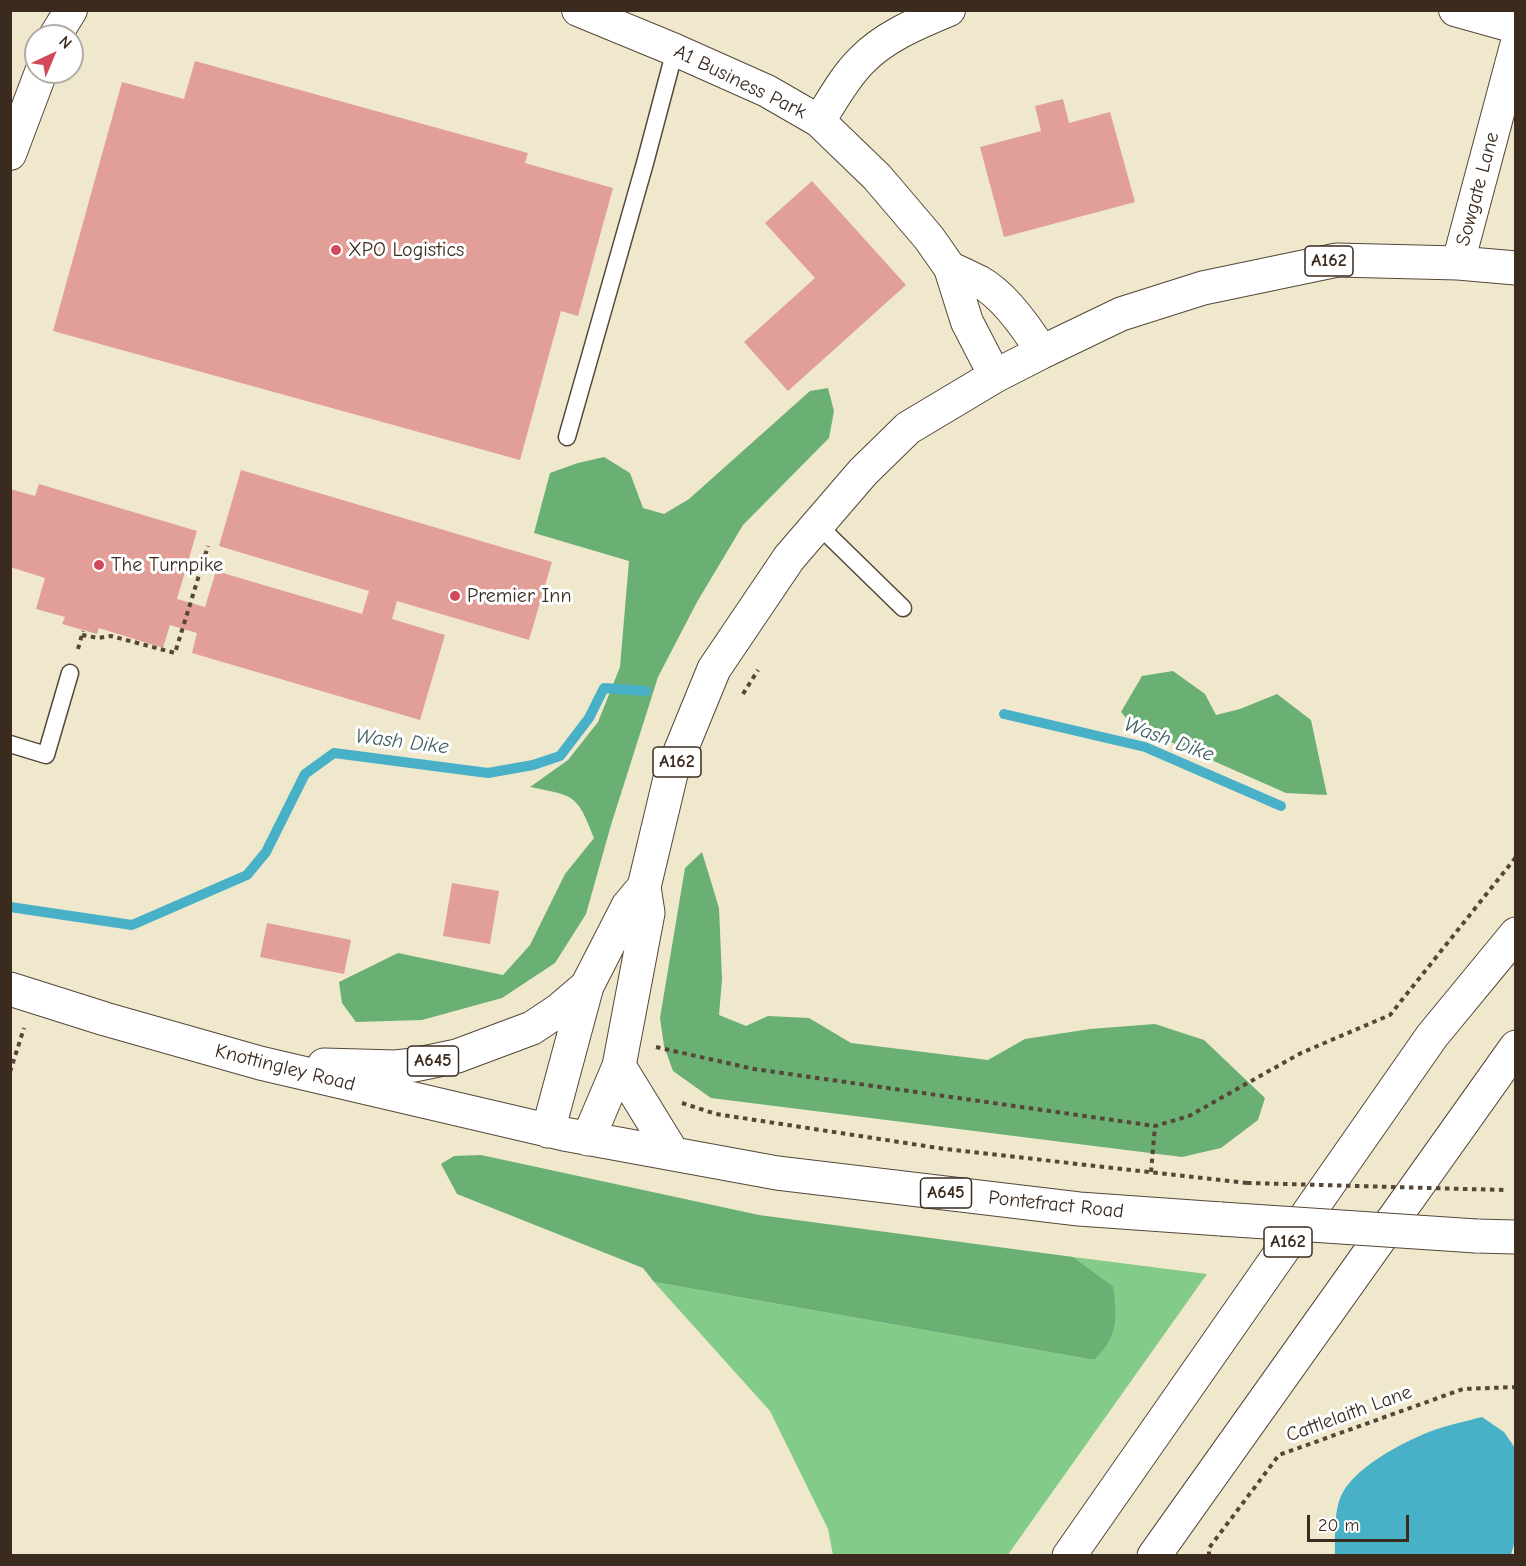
<!DOCTYPE html>
<html>
<head>
<meta charset="utf-8">
<style>
  body { margin:0 }
  #map { position:relative; width:1526px; height:1566px; overflow:hidden; background:#efe8cd; font-family:"Comic Neue",sans-serif }
  canvas { display:block }
  .frame { position:absolute; inset:0; border:12px solid #3b2a1e; pointer-events:none }
  .north { position:absolute; left:24px; top:24px; width:60px; height:60px; box-sizing:border-box; background:#fff; border:2px solid #b1aaa5; border-radius:50%; rotate:44deg; font-size:16px; font-weight:700; line-height:24px; text-align:center; color:#3b2a1e }
  .north::after { content:''; display:block; margin:auto; width:21px; height:27px; background:#d1495b; clip-path:polygon(50% 0,100% 100%,50% 72%,0 100%) }
  .scale { position:absolute; left:1307px; top:1515px; width:102px; height:27px; box-sizing:border-box; border:3px solid #3b2a1e; border-top:0; padding-left:8px; font-size:18px; line-height:21px; white-space:nowrap; color:#3b2a1e; -webkit-text-stroke:4px #fff; paint-order:stroke }
</style>
</head>
<body>
<div id="map">
<canvas width="1526" height="1566"></canvas>
<div class="frame"></div>
<div class="north">N</div>
<div class="scale">20 m</div>
</div>
<script>
const ctx = document.querySelector('canvas').getContext('2d');
ctx.lineJoin = 'round';
function paint(path, color) { ctx.fillStyle = color; ctx.fill(path, 'evenodd'); }
function trace(path, color, width, dash) { ctx.strokeStyle = color; ctx.lineWidth = width; ctx.lineCap = dash ? 'butt' : 'round'; ctx.setLineDash(dash || []); ctx.stroke(path); }
function write(font, color, halo, rows, align = 'center') {
  ctx.font = font + ' "Comic Neue",sans-serif'; ctx.lineWidth = 6; ctx.setLineDash([]); ctx.textBaseline = 'middle'; ctx.strokeStyle = halo; ctx.fillStyle = color; for (const [text, x, y, turn = 0] of rows) {
    ctx.save(); ctx.translate(x, y); ctx.rotate((+turn || 0) * Math.PI / 180); ctx.textAlign = isNaN(turn) ? turn : align; if (halo) ctx.strokeText(text, 0, 0); ctx.fillText(text, 0, 0); ctx.restore();
  }
}
paint(new Path2D(`
  M1073,1257L1207,1274L1007,1556L833,1555L828,1529L770,1411L654,1282L1094,1360L1113,1286Z`), '#83cb88');
paint(new Path2D(`
  M828,388L834,411L829,438L743,525L697,602L658,677L611,825L586,914L555,963L502,998L422,1020L356,1022L342,1003L339,982L398,953L503,975L530,945L565,874L594,838C577,794 575,796 530,787L568,760L598,722L620,667L629,561L534,533L550,473L578,463L604,457L630,473L643,508L664,514L689,499L810,391Z
  M1173,671L1205,694L1216,715L1240,709L1277,694L1311,720L1327,795L1286,793L1132,725L1121,712L1142,676Z
  M702,852L719,908L722,979L719,1015L746,1026L768,1016L809,1018L851,1043L988,1060L1025,1039L1090,1029L1155,1024L1204,1040L1265,1098L1258,1120L1221,1148L1182,1157L711,1098L673,1071L664,1046L660,1018L685,868Z
  M481,1155L759,1215L1073,1257L1113,1286C1117,1318 1119,1336 1094,1360L654,1282L643,1268L457,1194L441,1164L454,1156Z`), '#6aaf74');
paint(new Path2D(`
  M1482,1417L1504,1432L1515,1448L1516,1537L1511,1555H1335C1335,1539 1334,1511 1341,1496C1353,1469 1398,1445 1424,1434C1442,1426 1463,1422 1482,1417Z`), '#48b0c7');
trace(new Path2D(`
  M1004,714L1145,747L1281,806
  M10,907L132,925L247,875L266,852L305,774L334,753L488,773L533,765L560,756L589,718L604,688L646,691`), '#48b0c7', 10);
paint(new Path2D(`
  M195,61L528,153L525,163L613,188L578,316L561,311L520,460L53,331L122,82L184,99Z
  M1063,99L1069,123L1110,112L1135,202L1004,237L980,147L1041,131L1035,106Z
  M812,181L906,285L788,391L744,342L815,278L765,223Z
  M241,470L552,562L529,640L397,601L392,619L445,635L420,720L192,653L197,633L170,625L163,648L99,628L97,634L62,624L65,617L36,609L45,578L10,567V489L35,496L39,484L197,531L177,599L205,607L216,571L362,614L369,591L219,546Z
  M452,883L499,891L490,944L443,936Z
  M267,923L351,940L344,974L260,957Z`), '#e29f98');
const service = new Path2D(`
  M567,437L645,163L675,50
  M818,525L903,608
  M10,744L46,755L70,673`);
const minor = new Path2D(`
  M578,10L675,50L767,91L819,121L877,177L929,238L950,268L967,322L995,376
  M1455,10L1516,27
  M55,36L71,10
  M819,121C832,101 844,78 861,61C885,36 918,23 949,10
  M10,154L41,72
  M1458,263L1516,46
  M950,268C960,272 970,277 980,282C1005,296 1027,328 1042,352`);
const trunk = new Path2D(`
  M10,989L105,1019L260,1063L564,1134L777,1173L1079,1209L1221,1219
  M324,1065L395,1067L414,1065L457,1056L532,1028L559,1010L587,986
  M619,1066L673,1154
  M548,1131L587,986L628,906L644,887
  M588,1139L619,1066L648,913L644,887L671,774L714,669L789,558L863,472L908,428L995,376L1042,352L1121,314L1203,288L1337,260L1458,263L1516,268
  M1476,1236L1516,1237
  M1069,1556L1432,1036L1516,934
  M1154,1556L1516,1047`);
trace(service, '#564638', 19);
trace(minor, '#564638', 34);
trace(trunk, '#564638', 35);
trace(new Path2D(`
  M82,635L98,638L111,636L175,653L208,546
  M78,649L83,631
  M743,694L758,670
  M656,1047L754,1069L1155,1126L1189,1116L1301,1053L1390,1015L1516,857
  M10,1072L24,1028
  M682,1103L716,1114L945,1149L1247,1183
  M1151,1172L1155,1126
  M1209,1556V1548L1279,1455L1463,1389L1516,1387`), '#564638', 4, [4.5, 4.5]);
trace(service, '#fff', 16);
trace(minor, '#fff', 32);
trace(trunk, '#fff', 33);
const trunkBridge = new Path2D(`
  M1221,1219L1476,1236`);
trace(trunkBridge, '#564638', 35, []);
trace(new Path2D(`
  M1247,1183L1504,1190`), '#564638', 4, [4.5, 4.5]);
trace(trunkBridge, '#fff', 33);
for (const [x, y, r, color] of [
  [336,250,6,"#d1495b"],
  [99,565,6,"#d1495b"],
  [455,596,6,"#d1495b"]
]) { const dot = new Path2D(); dot.arc(x, y, r, 0, 2 * Math.PI); ctx.fillStyle = color; ctx.fill(dot); trace(dot, '#fff', 2); }
for (const [x, y, w] of [
  [1329,261,48],
  [677,762,48],
  [433,1061,51],
  [946,1193,51],
  [1288,1242,48]
]) { const box = new Path2D(); box.roundRect(x - w / 2, y - 15, w, 30, 4.5); ctx.fillStyle = '#fff'; ctx.fill(box); trace(box, '#3b2a1e', 1.5); }
write('bold 18px', '#3b2a1e', null, [
  ["A162",1329,261],
  ["A162",677,762],
  ["A645",433,1061],
  ["A645",946,1193],
  ["A162",1288,1242]
]);
write('20px', '#3b2a1e', '#fff', [
  ["A1 Business Park",740,82,26],
  ["Sowgate Lane",1478,189,-75],
  ["Knottingley Road",285,1068,14],
  ["Pontefract Road",1056,1205,6],
  ["Cattlelaith Lane",1349,1414,-20]
]);
write('20px', '#3b2a1e', '#fff', [
  ["XPO Logistics",348,250],
  ["The Turnpike",111,565],
  ["Premier Inn",467,596]
], 'left');
write('italic 21px', '#406062', '#fff', [
  ["Wash Dike",1169,740,20],
  ["Wash Dike",402,742,7]
]);
</script>
</body>
</html>
